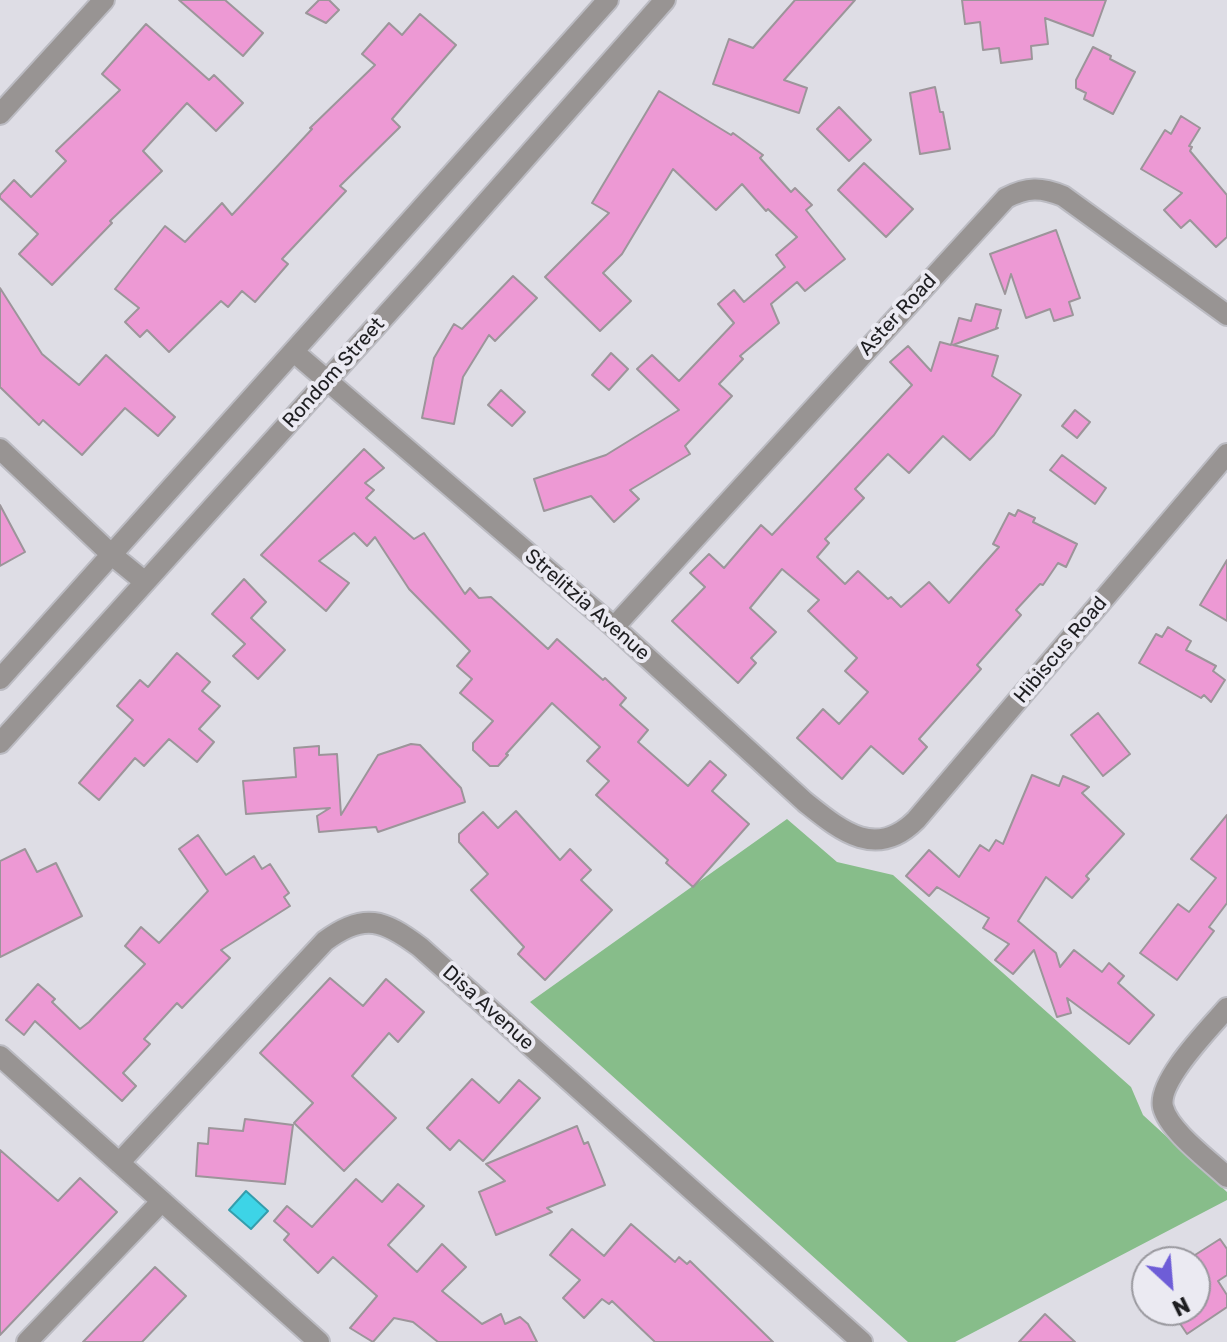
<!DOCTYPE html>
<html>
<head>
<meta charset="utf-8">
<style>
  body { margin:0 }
  #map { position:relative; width:1227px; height:1342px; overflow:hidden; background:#dedde5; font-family:Rubik,sans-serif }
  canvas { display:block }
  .north { position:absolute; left:1131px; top:1246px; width:80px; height:80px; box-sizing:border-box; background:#ebeaf2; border:2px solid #99989e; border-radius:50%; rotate:154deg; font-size:22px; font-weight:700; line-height:32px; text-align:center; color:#1e1e21 }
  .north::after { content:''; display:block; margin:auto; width:28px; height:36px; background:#6e5dd7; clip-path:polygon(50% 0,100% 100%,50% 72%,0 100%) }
</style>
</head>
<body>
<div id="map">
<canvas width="1227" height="1342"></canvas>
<div class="north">N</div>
</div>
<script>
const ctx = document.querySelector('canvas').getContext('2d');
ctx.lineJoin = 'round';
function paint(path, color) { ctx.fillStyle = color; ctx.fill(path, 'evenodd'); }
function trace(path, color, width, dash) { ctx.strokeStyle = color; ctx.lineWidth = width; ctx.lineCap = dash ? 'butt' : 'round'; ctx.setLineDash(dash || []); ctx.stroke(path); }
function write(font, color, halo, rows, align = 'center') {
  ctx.font = font + ' Rubik,sans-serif'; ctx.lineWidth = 8; ctx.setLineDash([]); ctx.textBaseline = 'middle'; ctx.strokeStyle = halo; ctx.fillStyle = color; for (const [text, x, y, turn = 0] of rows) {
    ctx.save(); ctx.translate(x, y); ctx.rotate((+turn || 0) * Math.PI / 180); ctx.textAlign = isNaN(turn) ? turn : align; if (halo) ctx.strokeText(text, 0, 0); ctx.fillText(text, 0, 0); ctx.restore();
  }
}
paint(new Path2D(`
  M787,819L837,862L893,875L1131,1087L1143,1115L1227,1192V1200L955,1342H908L530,1002Z`), '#87bd8a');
const water = new Path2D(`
  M246,1191L268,1211L251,1229L229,1210Z`);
paint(water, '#3dd4e7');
trace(water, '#349dac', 2);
const building = new Path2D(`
  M179,0H225L263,33L243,56Z
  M319,0H329L339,10L326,23L306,13Z
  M795,0H855L784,80L807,88L799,113L713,84L729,39L753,48Z
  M962,0H1106L1093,36L1045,18L1048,44L1031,46L1032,59L1001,63L999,48L983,50L980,22L965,24Z
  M420,14L456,45L392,119L400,127L340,186L346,191L282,259L288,264L255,302L242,291L228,307L221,301L169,352L147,330L140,337L125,322L139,308L115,289L165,226L185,242L222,203L232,215L312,129L310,128L375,65L362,54L389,23L402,35Z
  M146,24L209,80L214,75L243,103L216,131L187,103L143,151L162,171L110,221L112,223L52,285L19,254L38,234L0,198V195L14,180L31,197L66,161L56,151L120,90L102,74Z
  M1093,47L1111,56L1110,59L1135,72L1113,114L1084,99L1086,93L1076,88V80Z
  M935,87L940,112H943L950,149L920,154L910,93Z
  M659,91L731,135L733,133L763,155L760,158L791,192L795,188L812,205L806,210L845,259L805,291L797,282L771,304L779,323L740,356L743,359L719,384L732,396L685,446L690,454L630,490L639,499L614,522L591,496L544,511L534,479L606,455L679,410L637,369L652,355L679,381L734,323L718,304L734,290L744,302L785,267L776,255L797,237L768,209L766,211L742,184L716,210L673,169L622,254L603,273L631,301L600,331L545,277L609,213L592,203Z
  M839,107L871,140L849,161L817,129Z
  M1181,116L1200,128L1189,146L1192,147L1190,151L1227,195V237L1216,247L1190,220L1181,228L1164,210L1182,193L1141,169L1165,130L1171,134Z
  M864,163L913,209L886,237L838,190Z
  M1056,230L1080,298L1069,302L1073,315L1054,321L1050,309L1026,318L1011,274L1005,294L990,254Z
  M513,276L537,298L495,341L489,335L463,377L454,424L422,418L434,358L454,324L462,329Z
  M0,288L42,354L79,385L106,355L175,417L158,436L125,408L82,455L43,420L39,425L0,387Z
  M976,304L1001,310L996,328H998L953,345L998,356L992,376L1021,395L994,435L970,460L943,436L909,473L888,454L855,489L864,498L825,539L829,543L817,557L845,584L858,571L888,599L891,597L901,607L929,582L949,603L999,547L993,544L1009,513L1015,516L1018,510L1035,518L1033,522L1077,544L1066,567L1058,563L1043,585L1040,584L1016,610L1021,615L977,665L981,669L919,739L927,747L903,774L871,746L842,779L797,738L823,709L839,724L868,692L845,671L857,658L808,611L819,600L782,569L750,608L776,632L751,658L756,663L738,683L672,621L705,587L690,573L709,554L724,568L761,525L772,535L912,385L890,362L908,346L931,371L940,342L951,345L959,318L971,321Z
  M611,353L628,369L609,390L592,375Z
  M501,390L525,412L512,426L488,405Z
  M1075,410L1090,422L1077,438L1062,426Z
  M364,449L384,468L365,483L374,490L366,498L414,539L424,533L465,594L470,588L479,598L491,597L548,649L557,639L603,680L605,678L626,698L620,705L648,730L638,742L688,786L710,761L726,775L712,791L749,824L693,887L666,863L668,860L596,795L609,781L587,761L600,747L552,703L506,754L508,755L498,766H490L473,750V743L493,721L460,693L472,679L457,666L470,651L409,589L375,537L367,546L354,533L319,561L349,583L326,611L261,555Z
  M1062,455L1106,488L1095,504L1050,470Z
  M0,505L25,552L0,566Z
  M1227,560V621L1200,605Z
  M244,579L266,602L251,618L285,650L258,679L233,656L245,644L212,614Z
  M1168,627L1191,641L1186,650L1216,666L1213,671L1225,680L1211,702L1204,695L1201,698L1139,663L1156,634L1162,637Z
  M177,653L210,682L202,691L220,706L199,729L214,742L197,762L169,739L144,766L135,758L99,800L79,783L133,720L117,706L140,680L148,687Z
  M1098,713L1130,754L1103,776L1071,735Z
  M411,744L420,745L461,788L465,802L378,832L376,827L319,832L317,816L330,808L246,814L243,781L296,777L294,748L319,746V755L337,754L341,815L378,755Z
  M1032,775L1059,786L1063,776L1089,787L1082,793L1124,834L1086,876L1089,879L1072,898L1046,877L1018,921L1056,953L1060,967L1074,950L1102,972L1109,963L1124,976L1118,983L1154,1015L1129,1044L1067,998L1071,1013L1057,1017L1034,950L1013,974L995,960L1009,944L983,928L989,918L937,887L929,896L906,876L929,850L959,877L980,845L989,851L996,840L1003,844Z
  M516,811L560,860L570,849L591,870L581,880L612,910L545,980L518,954L524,947L471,890L488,874L459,842V834L483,812L498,828Z
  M1227,815V903L1209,927L1214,931L1177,980L1140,953L1178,904L1189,912L1216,878L1191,859Z
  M198,835L226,875L254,856L262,869L270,864L289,893L284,897L290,906L221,950L230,958L182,1008L177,1003L144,1039L150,1044L123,1073L136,1086L122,1101L35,1021L24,1035L6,1020L38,984L55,999L52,1002L80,1029L89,1022L145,964L125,946L141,927L159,943L208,891L179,849Z
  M25,849L37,872L56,863L82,916L0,957V861Z
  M330,978L363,1006L386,979L424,1012L398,1042L389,1033L352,1076L396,1118L344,1171L294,1123L313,1103L260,1053Z
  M472,1079L499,1103L519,1080L540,1098L483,1161L459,1140L450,1150L427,1128Z
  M245,1119L293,1125L285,1184L196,1176L198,1143L208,1144L209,1128L243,1131Z
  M577,1126L584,1144L588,1142L605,1185L547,1208L552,1212L496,1235L479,1192L505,1181L486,1164Z
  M0,1150L58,1201L80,1178L117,1212L0,1335Z
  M356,1179L382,1202L398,1184L424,1206L388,1245L417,1272L442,1244L466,1267L442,1291L482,1324L501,1314L505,1324L520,1317L528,1324L537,1342H438L413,1322L394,1318L373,1342L350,1328L377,1296L333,1257L318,1273L284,1240L289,1234L274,1221L287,1206L312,1227Z
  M631,1224L675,1262L679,1257L687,1264L690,1261L773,1342H655L612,1301L609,1304L602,1299L584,1318L563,1298L580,1280L550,1255L572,1229L604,1256Z
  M1220,1239L1227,1249V1275L1218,1281L1227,1295V1307L1187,1334L1171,1310H1195V1255Z
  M155,1267L186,1296L142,1342H83Z
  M1045,1314L1075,1342H1019Z`);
paint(building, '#ed99d4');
trace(building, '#9c959a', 2);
const minor = new Path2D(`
  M0,114L104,0
  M294,352L614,627L805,802C839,829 875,861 916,820L1227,454
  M0,449L112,555L145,582
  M614,627L1006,198C1027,187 1041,187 1063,196L1227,315
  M0,679L608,0
  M0,743L425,272L665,0
  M1227,1008C1210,1028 1157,1081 1163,1107C1169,1131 1209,1160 1227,1177
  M0,1056L319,1342
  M119,1163L325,941C364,912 384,920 420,947L862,1342
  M27,1342L162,1201`);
trace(minor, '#bbbbc2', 24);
trace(minor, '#989493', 20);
write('20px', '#1e1e21', '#ebeaf2', [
  ["Aster Road",898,315,-47],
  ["Rondom Street",334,373,-48],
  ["Strelitzia Avenue",587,605,41],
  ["Hibiscus Road",1061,650,-50],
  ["Disa Avenue",488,1008,42]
]);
</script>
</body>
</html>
